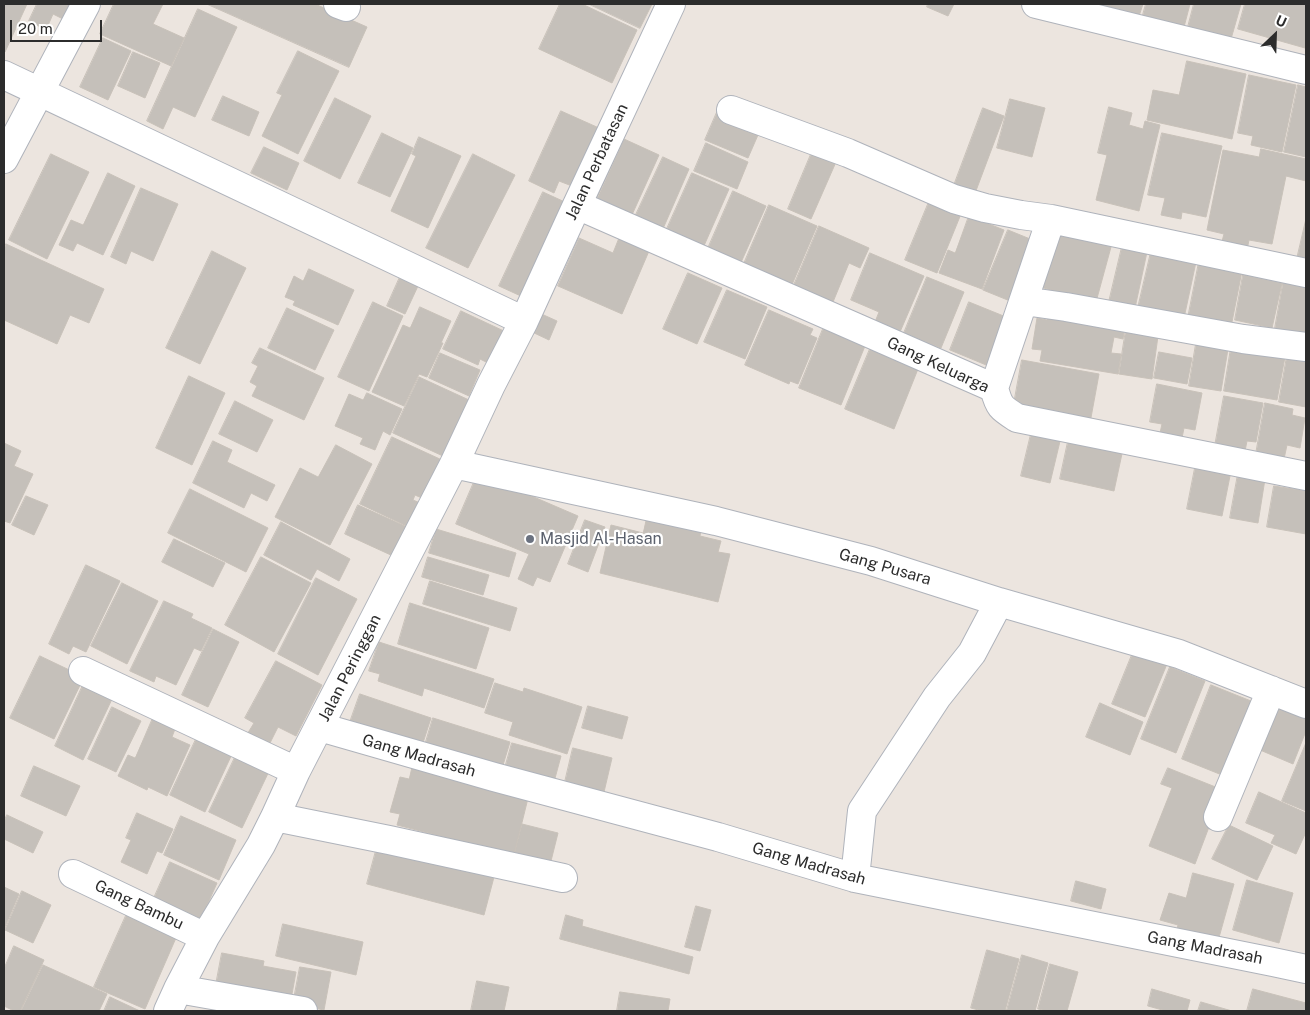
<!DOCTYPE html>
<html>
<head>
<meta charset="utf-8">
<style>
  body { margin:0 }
  #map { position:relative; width:1310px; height:1015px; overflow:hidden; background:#ece5df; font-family:"Public Sans",sans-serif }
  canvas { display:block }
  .frame { position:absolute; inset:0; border:5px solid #2c2c2c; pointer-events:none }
  .north { position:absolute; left:1250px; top:10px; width:50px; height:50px; -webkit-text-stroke:4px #fff; paint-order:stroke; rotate:24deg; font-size:14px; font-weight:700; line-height:20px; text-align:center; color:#2c2c2c }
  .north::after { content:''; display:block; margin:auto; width:18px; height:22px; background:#2c2c2c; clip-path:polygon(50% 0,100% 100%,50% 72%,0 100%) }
  .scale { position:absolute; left:10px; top:20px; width:92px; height:22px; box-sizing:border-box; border:2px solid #2c2c2c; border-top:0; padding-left:6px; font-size:15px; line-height:18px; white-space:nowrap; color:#2c2c2c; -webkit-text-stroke:4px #fff; paint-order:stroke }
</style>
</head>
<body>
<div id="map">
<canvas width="1310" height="1015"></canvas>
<div class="frame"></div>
<div class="north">U</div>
<div class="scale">20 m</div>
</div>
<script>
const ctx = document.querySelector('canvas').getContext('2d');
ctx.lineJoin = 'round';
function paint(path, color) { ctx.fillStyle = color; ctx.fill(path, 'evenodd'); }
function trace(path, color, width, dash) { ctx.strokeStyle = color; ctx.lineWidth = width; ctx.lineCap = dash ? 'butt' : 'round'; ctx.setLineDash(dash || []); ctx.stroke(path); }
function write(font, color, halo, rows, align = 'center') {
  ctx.font = font + ' "Public Sans",sans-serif'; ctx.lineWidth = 4.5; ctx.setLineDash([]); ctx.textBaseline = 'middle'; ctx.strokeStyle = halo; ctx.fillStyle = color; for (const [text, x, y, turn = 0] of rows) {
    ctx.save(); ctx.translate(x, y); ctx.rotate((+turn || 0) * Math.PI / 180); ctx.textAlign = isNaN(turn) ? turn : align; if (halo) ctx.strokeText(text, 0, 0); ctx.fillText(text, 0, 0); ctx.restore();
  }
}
const building = new Path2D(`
  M4,4H27L5,52L4,51Z
  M37,4H73L65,20L53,14L46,30L29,21Z
  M114,4H163L153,24L184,38L171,66L100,34Z
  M207,4H315L367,27L349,67Z
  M560,4H582L637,30L612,83L539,49Z
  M589,4H652L640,28Z
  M928,4H954L948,16L927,7Z
  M1101,4H1143L1139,16L1100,5Z
  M1146,4H1190L1184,27L1143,15Z
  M1194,4H1241L1231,39L1188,27Z
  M1245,4H1306V42L1305,48L1238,29Z
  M198,9L237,27L195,117L173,107L163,129L147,121Z
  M103,38L131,51L108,100L80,87Z
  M298,51L339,71L298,154L262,136L282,95L277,93Z
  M133,52L160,63L145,98L118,86Z
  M1187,61L1246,74L1232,139L1147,120L1153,90L1179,95Z
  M1249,75L1296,85L1282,152L1251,145L1253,136L1238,133Z
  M1298,85L1306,87V157L1284,152Z
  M223,96L259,112L249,136L212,120Z
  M335,98L371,116L340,179L304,161Z
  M1010,99L1045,108L1032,157L997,148Z
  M1109,107L1132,113L1129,125L1143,129L1145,121L1160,125L1139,211L1096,200L1107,155L1098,153Z
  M983,108L1004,116L974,196L953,188Z
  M718,110L761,128L748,158L705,140Z
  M561,111L599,128L572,186L559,181L554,193L529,181Z
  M382,133L413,148L390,197L358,183Z
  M1162,133L1222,146L1206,217L1182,212L1181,219L1161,215L1165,198L1148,195Z
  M419,137L461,156L428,228L391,211L416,156L412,154Z
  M624,139L659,155L631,217L596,201Z
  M706,143L748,162L737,189L694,171Z
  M264,147L299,163L287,190L251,173Z
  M1261,149L1306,159V181L1286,176L1272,244L1249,240L1247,250L1221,245L1224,234L1207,230L1223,150L1259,157Z
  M812,152L836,162L811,219L788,209Z
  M51,154L89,172L47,259L9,240Z
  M473,154L515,175L468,268L426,248Z
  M663,157L689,169L662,231L634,219Z
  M108,173L135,186L103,255L77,243L73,251L59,245L71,220L83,225Z
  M692,173L729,189L703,248L666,231Z
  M141,188L178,204L153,261L131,251L126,264L111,257Z
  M733,191L766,206L739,267L706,253Z
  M543,192L567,203L523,297L499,286Z
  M931,197L963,209L937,273L905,260Z
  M769,205L817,226L791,287L743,266Z
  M969,216L1004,230L982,289L939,273L948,250L955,253Z
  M1306,219V261L1297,259Z
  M819,226L869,248L860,268L849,263L833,302L794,285Z
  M1008,230L1040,243L1015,303L983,290Z
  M1054,232L1111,247L1096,302L1040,287Z
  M579,238L613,253L619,238L649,251L622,314L558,286Z
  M6,244L104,289L89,323L70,315L57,344L4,320V250Z
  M1122,247L1147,252L1135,308L1109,302Z
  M212,251L246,268L200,364L166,348Z
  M1151,252L1196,262L1184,318L1138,308Z
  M870,253L924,276L900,332L875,322L879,312L851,300Z
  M1199,262L1242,271L1231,327L1188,318Z
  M309,269L354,290L338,325L293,305L295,301L285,297L294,276L303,281Z
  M688,273L722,288L697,344L663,329Z
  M1243,275L1282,283L1272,328L1235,320Z
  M400,277L418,286L405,314L387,306Z
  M927,277L964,292L941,348L904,333Z
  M1284,278L1306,282V340L1274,334Z
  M727,290L767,307L745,359L704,342Z
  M373,302L403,316L369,391L338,377Z
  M969,302L1011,319L991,367L950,350Z
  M420,307L451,321L441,343H443L427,377L419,374L404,406L372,392L403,325L410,328Z
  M287,308L334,330L315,370L268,348Z
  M1049,308L1126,321L1123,339L1114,337L1111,353L1121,354L1118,374L1040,361L1042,350L1032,349L1037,318L1047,320Z
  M769,310L813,329L810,335L817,338L798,384L790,381L789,384L745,365Z
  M461,311L506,332L492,365L480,359L478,365L443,349Z
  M537,312L557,321L549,340L530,331Z
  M1127,323L1159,329L1152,379L1119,374Z
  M823,329L865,346L841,405L799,388Z
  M1197,338L1229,343L1221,391L1189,386Z
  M260,348L324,378L304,420L252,396L257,386L250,382L258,366L252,363Z
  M1231,348L1285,357L1277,400L1224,391Z
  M870,349L918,369L894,429L845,409Z
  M1159,352L1192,358L1187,384L1154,378Z
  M440,353L480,370L469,396L429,378Z
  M1287,356L1306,359V407L1279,402Z
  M1022,360L1099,374L1090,423L1013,409Z
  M189,376L225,393L192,465L156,448Z
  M419,377L469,400L443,456L393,433Z
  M1157,384L1202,393L1195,430L1184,428L1182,438L1160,433L1162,424L1150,422Z
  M367,393L402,409L390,435L383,431L375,450L360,444L363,438L335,426L349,394L363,400Z
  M1224,396L1263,403L1256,442L1247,441L1245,451L1215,446Z
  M235,401L273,420L257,452L219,434Z
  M1265,403L1293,409L1292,415L1305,418L1300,448L1287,445L1284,459L1256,454Z
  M1032,430L1061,437L1050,483L1021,476Z
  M392,437L442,460L424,499L415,495L413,500L425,505L413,529L360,504Z
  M1069,437L1123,449L1114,491L1060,479Z
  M213,441L232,450L227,462L275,485L267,501L251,493L244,508L193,483Z
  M4,443L21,451L14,466L33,474L10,523L4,521Z
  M336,445L372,464L330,545L275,517L300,468L318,477Z
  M1196,463L1231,471L1222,516L1187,509Z
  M478,473L578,516L550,582L537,577L533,586L518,579L529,554L456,524Z
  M1238,474L1265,479L1258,523L1230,518Z
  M1274,486L1306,491V534L1267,527Z
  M190,489L268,528L246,572L168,533Z
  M26,496L48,505L34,535L12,525Z
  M358,505L407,527L393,556L345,534Z
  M648,513L702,525L700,536L721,541L718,552L730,554L718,602L600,573L611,525L643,533Z
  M585,520L605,527L588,572L568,564Z
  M281,522L350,559L339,581L317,569L311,580L264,555Z
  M436,529L516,553L509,577L429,553Z
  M174,539L225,563L213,587L162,562Z
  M261,557L311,583L274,652L225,625Z
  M428,557L489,575L483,595L422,577Z
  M86,565L120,581L86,652L73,646L69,654L49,644Z
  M316,578L357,599L318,675L278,654Z
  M430,581L517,608L510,631L423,604Z
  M122,583L158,601L127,664L91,646Z
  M164,601L193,614L191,618L212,628L201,651L194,648L176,685L156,676L154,682L130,671Z
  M410,603L489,628L476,669L398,644Z
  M213,629L239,642L208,707L182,695Z
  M379,642L494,679L484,708L424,688L422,696L378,681L380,674L369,671Z
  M1134,650L1167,664L1145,717L1112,704Z
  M40,656L84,677L54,739L10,718Z
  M276,661L322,685L296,736L278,727L268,747L246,736L254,723L245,718Z
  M1170,667L1205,681L1176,753L1141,739Z
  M84,683L113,697L83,760L55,746Z
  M495,683L523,692L524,688L582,707L567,754L509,735L513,722L485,713Z
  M1211,685L1256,703L1227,777L1182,759Z
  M360,694L431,718L421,749L349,725Z
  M1100,703L1143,722L1130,755L1086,737Z
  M1271,703L1306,717V731L1293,764L1253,747Z
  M588,706L628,717L622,739L582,728Z
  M112,707L141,721L116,772L88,759Z
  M153,718L175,729L172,737L190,745L167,796L148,787L147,790L118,776L128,755L135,758Z
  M433,718L510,742L500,775L423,752Z
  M198,735L233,752L205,812L170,795Z
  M512,743L561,756L554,782L505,768Z
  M1306,743V811L1282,801Z
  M573,748L612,758L604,792L565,782Z
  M239,749L272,765L242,828L209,812Z
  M414,760L530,790L514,855L397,825L400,814L390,812L400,777L409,779Z
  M34,766L80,786L66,816L21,796Z
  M1168,768L1223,790L1195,864L1149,846L1172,788L1161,784Z
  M1259,792L1306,813V832L1296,854L1271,843L1275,835L1246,823Z
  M137,813L173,829L162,853L157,851L147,874L121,862L131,840L126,838Z
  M7,815L43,832L33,853L4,839V822Z
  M181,816L236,840L219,880L164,855Z
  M522,824L558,833L550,865L514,855Z
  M1229,825L1273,846L1257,880L1212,859Z
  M377,847L494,877L484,915L367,884Z
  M170,862L217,883L201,919L154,898Z
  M1193,873L1234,884L1218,941L1177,929L1178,925L1160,920L1169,893L1186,898Z
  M1247,880L1293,893L1279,943L1233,930Z
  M1076,881L1106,889L1101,909L1071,901Z
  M4,887L19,894L4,929Z
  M22,891L51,905L33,943L5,930Z
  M696,906L711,910L700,951L685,947Z
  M129,909L179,931L145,1009L94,987Z
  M566,915L583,920L582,926L693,957L689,974L560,939Z
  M283,924L363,942L356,975L276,956Z
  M14,946L44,960L20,1011H14L4,1006V969Z
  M987,950L1019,959L1005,1011H982L971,1008Z
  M222,953L264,961L263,966L296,972L290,1005L215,990Z
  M1022,955L1048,963L1035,1011L1007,1010Z
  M1050,964L1078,972L1067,1011H1047L1038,1009Z
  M43,965L107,994L99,1011H21Z
  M300,967L331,972L324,1010L293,1004Z
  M477,981L509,987L504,1011H471Z
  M1152,989L1190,1000L1187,1011H1166L1148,1006Z
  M1253,989L1306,1003V1011H1247Z
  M620,992L670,999L668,1011H617Z
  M110,997L140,1011H104Z
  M1201,1002L1232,1011H1198Z`);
paint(building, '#c5c0ba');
trace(building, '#c8c1b9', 1);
const minor = new Path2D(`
  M338,4L346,7
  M1036,4L1306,70
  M4,75L524,321
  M731,110L848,153L954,199L985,208L1021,215L1051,219L1306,273
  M4,159L86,4
  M577,205L994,388C999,407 1001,408 1017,418L1306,476
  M1024,301L1066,307L1243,339L1306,347
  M994,388L1051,219
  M454,464L716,521L871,561L999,602L1179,654L1306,704
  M83,671L296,771
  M320,727L494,777L718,837L855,878L1273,962L1306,969
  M275,817L389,840L563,878
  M1218,817L1271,690
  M73,874L205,937
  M855,878L862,811L937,697L972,653L999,602
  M178,989L303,1011
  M168,1011L178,989L205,937L261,845L275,817L296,771L454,464L491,385L524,321L577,205L671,4`);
trace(minor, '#afb3bb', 30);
trace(minor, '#fff', 28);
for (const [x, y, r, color] of [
  [530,539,5,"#6b7280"]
]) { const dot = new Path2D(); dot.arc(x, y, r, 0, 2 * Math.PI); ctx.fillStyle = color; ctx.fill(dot); trace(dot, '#fff', 2); }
write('16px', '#2c2c2c', '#fff', [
  ["Jalan Perbatasan",597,162,-65],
  ["Gang Keluarga",938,365,25],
  ["Gang Pusara",885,567,16],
  ["Jalan Peringgan",350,668,-63],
  ["Gang Madrasah",419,756,16],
  ["Gang Madrasah",809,864,16],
  ["Gang Bambu",139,905,25],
  ["Gang Madrasah",1205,948,11]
]);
write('16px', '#5b616d', '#fff', [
  ["Masjid Al-Hasan",540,539]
], 'left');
</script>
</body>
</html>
